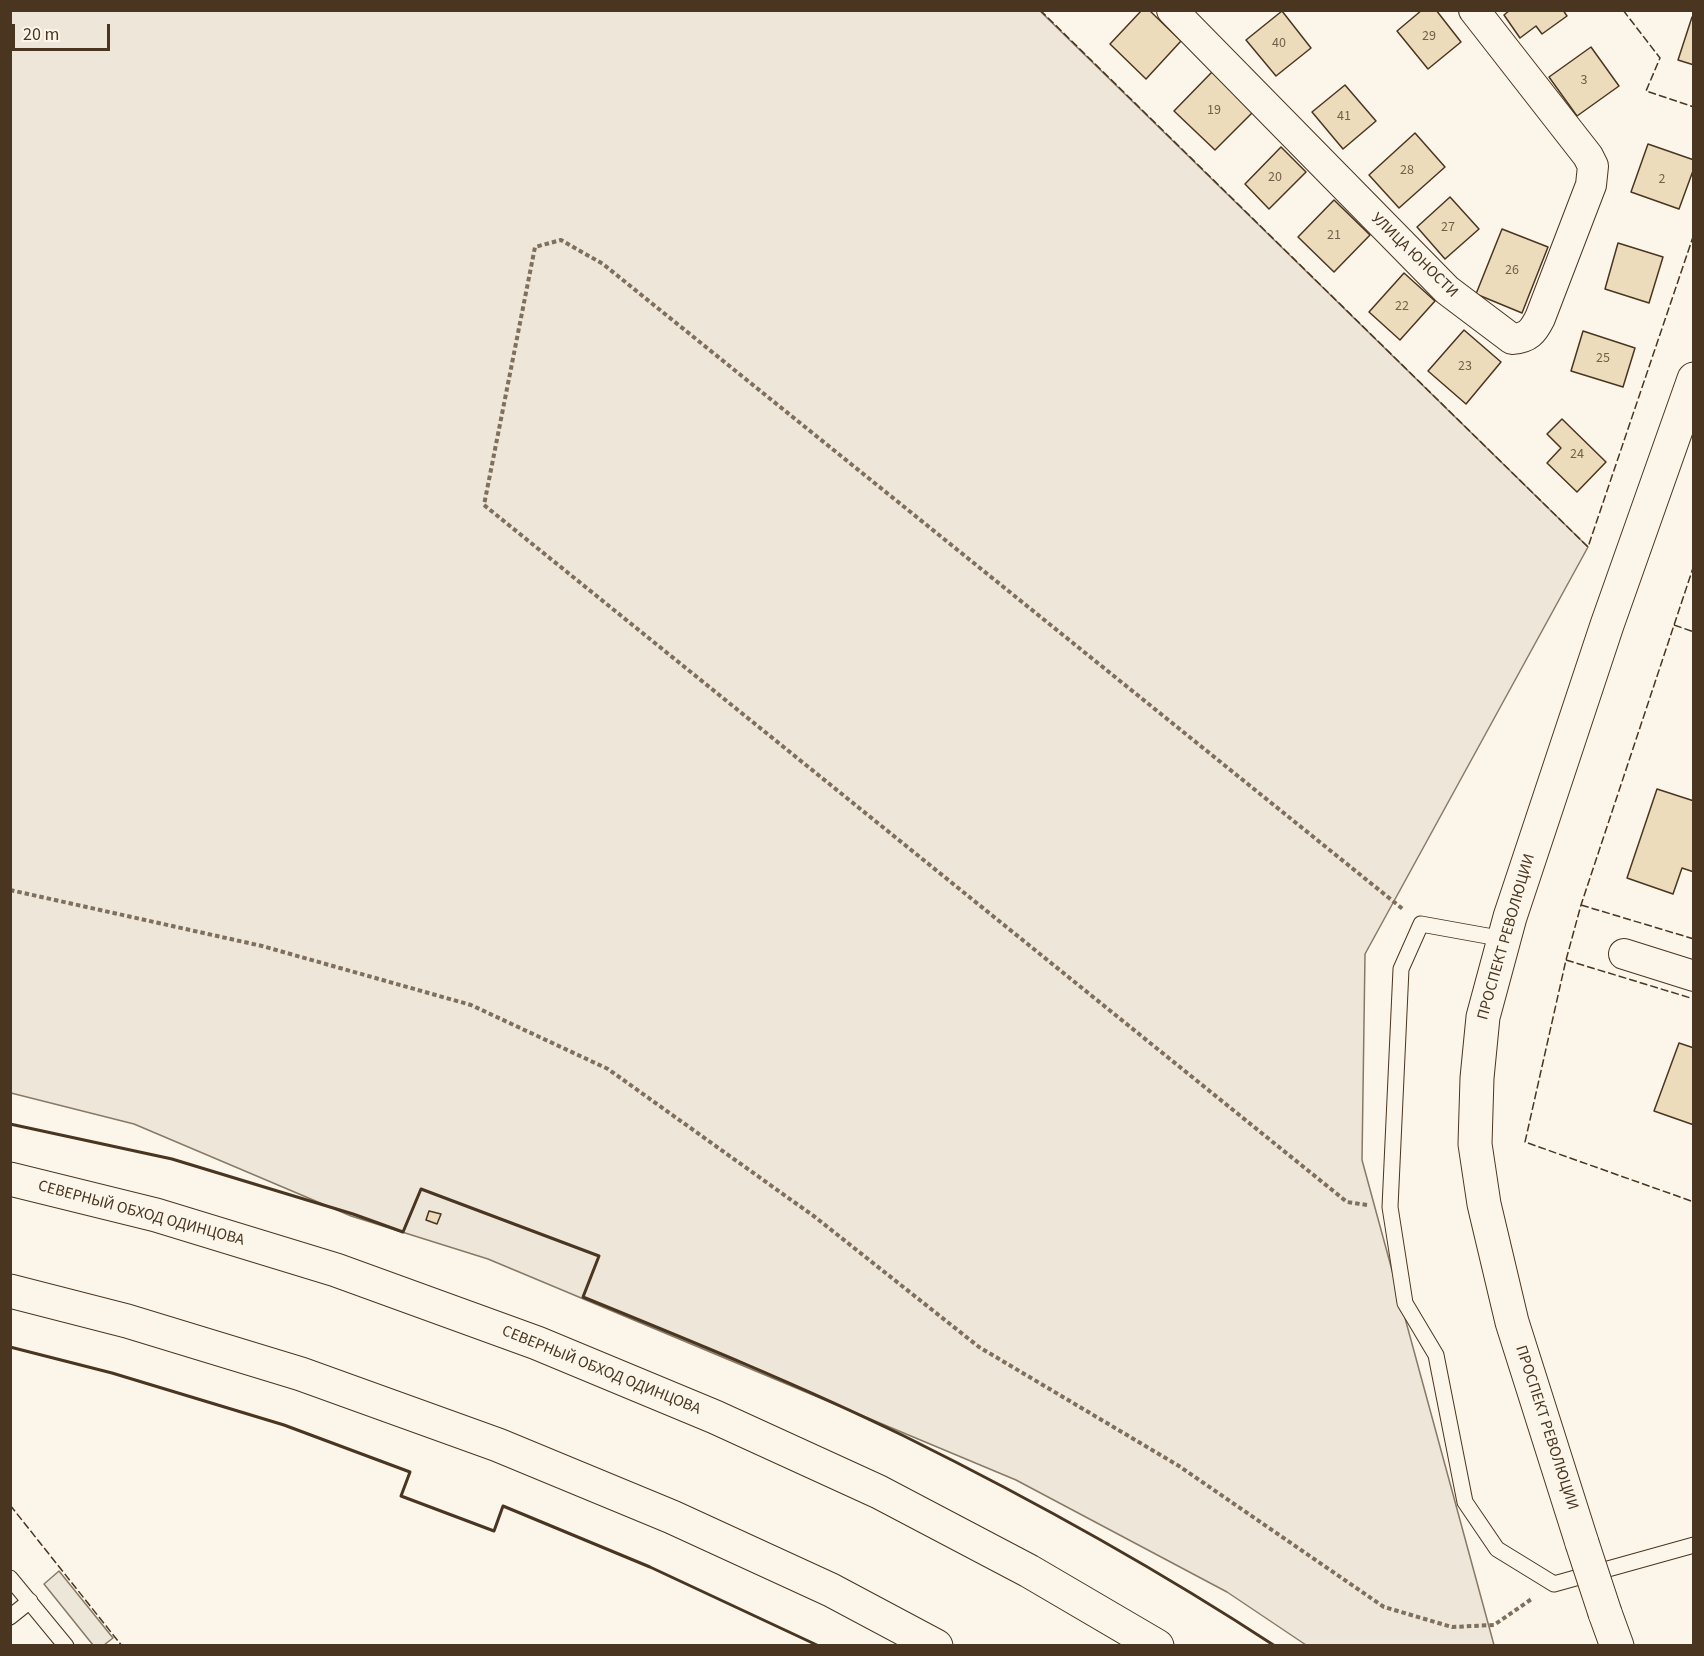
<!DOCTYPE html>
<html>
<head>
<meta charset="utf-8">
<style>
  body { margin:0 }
  #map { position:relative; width:1704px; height:1656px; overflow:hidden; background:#fbf6e9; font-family:"Source Sans 3",sans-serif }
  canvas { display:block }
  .frame { position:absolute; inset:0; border:12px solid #4a3520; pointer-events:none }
  .scale { position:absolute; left:12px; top:24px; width:98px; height:27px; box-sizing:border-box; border:3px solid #4a3520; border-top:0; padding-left:8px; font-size:18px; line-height:21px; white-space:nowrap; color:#4a3520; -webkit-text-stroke:4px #fbf6e9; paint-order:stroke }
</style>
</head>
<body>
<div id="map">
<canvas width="1704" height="1656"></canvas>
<div class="frame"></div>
<div class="scale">20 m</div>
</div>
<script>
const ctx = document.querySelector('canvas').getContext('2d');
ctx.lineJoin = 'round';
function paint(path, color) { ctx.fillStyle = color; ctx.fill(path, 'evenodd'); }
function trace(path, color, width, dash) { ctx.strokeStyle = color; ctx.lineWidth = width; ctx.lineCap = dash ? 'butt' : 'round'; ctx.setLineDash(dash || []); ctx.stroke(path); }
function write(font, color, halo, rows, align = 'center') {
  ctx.font = font + ' "Source Sans 3",sans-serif'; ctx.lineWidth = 4.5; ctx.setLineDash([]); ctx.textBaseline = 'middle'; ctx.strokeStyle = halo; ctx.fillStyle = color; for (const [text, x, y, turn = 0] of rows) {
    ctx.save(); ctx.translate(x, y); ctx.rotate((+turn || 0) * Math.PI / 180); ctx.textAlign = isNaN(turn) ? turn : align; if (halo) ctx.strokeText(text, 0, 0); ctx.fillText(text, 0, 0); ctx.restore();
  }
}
const green = new Path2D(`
  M11,11H1040L1588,547L1365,954L1362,1160L1494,1645H1306L1227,1592L1016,1480L488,1259L351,1216L134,1124L11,1093Z`);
paint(green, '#ede6d9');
trace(green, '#887966', 1.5);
const parking = new Path2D(`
  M59,1571L113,1638L104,1645H93L44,1584Z`);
paint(parking, '#ede7d9');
trace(parking, '#887966', 1.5);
const building = new Path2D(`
  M1142,10H1149L1181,41L1146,79L1110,44Z
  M1422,10H1436L1461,42L1428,69L1397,31Z
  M1510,10H1563L1567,16L1542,34L1536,26L1520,38L1504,15Z
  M1282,11L1311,48L1276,76L1246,40Z
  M1692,17L1694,18V65L1678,60Z
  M1591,47L1619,86L1577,116L1549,77Z
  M1212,72L1253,112L1215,150L1174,111Z
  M1345,85L1376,121L1343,149L1312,112Z
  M1415,133L1445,167L1399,208L1369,175Z
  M1648,144L1694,160V168L1679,209L1631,192Z
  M1281,147L1306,172L1269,209L1245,184Z
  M1450,197L1479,229L1445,259L1417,227Z
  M1334,200L1370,235L1334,272L1298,237Z
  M1502,229L1548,247L1522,313L1476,294Z
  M1618,243L1663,257L1649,303L1605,289Z
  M1404,273L1435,301L1400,340L1369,312Z
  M1464,330L1501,362L1466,404L1428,371Z
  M1583,331L1635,348L1623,387L1571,371Z
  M1562,419L1606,462L1577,492L1547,463L1561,448L1547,434Z
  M1657,789L1694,801V872L1682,868L1673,894L1627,878Z
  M1679,1043L1694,1048V1125L1654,1111Z
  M429,1211L441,1214L437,1224L426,1220Z`);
paint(building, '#ecdcbc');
trace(building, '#4a3520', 1.5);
const service = new Path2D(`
  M1504,939L1421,924L1401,969L1390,1207L1405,1303L1436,1355L1465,1502L1497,1549L1554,1584L1694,1545
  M10,1578L66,1646
  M10,1617L30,1601`);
const minor = new Path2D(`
  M1172,10L1447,290L1512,339C1528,338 1533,332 1540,318L1591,185L1593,166L1588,156L1474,10
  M1624,954L1694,976`);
const tertiary = new Path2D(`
  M1582,1543L1512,1322L1484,1204L1475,1144L1477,1078L1483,1017L1510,917L1607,625L1694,379
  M1605,1613L1617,1646`);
const trunk = new Path2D(`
  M10,1179L156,1215L336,1270L537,1343L715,1417L879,1492L1029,1571L1157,1646
  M10,1291L127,1321L301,1374L498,1445L672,1517L831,1590L936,1646`);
trace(service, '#4a3520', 17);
trace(minor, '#4a3520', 32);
trace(tertiary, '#4a3520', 35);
trace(trunk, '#4a3520', 35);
trace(new Path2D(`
  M10,890L262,946L471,1005L608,1069L815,1217L979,1347L1179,1466L1384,1607L1452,1627L1494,1625L1533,1598
  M1367,1205L1347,1202L484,505L535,247L561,240L603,264L1404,910`), '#7f6f5c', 4, [4.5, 3]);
trace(service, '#fbf6e9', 15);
trace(minor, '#fbf6e9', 30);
trace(tertiary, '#fbf6e9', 33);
trace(trunk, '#fbf6e9', 33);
const tertiaryBridge = new Path2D(`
  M1582,1543L1605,1613`);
trace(tertiaryBridge, '#4a3520', 35, []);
trace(tertiaryBridge, '#fbf6e9', 33);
trace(new Path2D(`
  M1040,10L1588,547L1694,234
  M1623,10L1660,58L1646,91L1694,107
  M1694,565L1581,905L1566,960L1525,1142L1694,1202
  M1674,625L1694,632
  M1581,905L1694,939
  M1566,960L1694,999
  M10,1505L122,1646`), '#4a3520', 1.5, [8, 3]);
trace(new Path2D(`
  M10,1124L172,1159L353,1214L403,1232L421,1189L599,1256L583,1297C691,1341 799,1385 904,1436C1031,1499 1156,1568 1275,1646
  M10,1347L112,1373L284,1425L410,1472L401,1496L494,1531L503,1506L650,1567L819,1646`), '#4a3520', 3);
write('14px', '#725f47', null, [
  ["29",1429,37],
  ["40",1279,44],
  ["3",1584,81],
  ["19",1214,111],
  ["41",1344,117],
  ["28",1407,171],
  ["20",1275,178],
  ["2",1662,180],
  ["27",1448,228],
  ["21",1334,236],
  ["26",1512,271],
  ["22",1402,307],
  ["25",1603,359],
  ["23",1465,367],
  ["24",1577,455]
]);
write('16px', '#4a3520', '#fbf6e9', [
  ["УЛИЦА ЮНОСТИ",1414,256,44],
  ["ПРОСПЕКТ РЕВОЛЮЦИИ",1507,937,-74],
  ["СЕВЕРНЫЙ ОБХОД ОДИНЦОВА",141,1214,15],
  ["СЕВЕРНЫЙ ОБХОД ОДИНЦОВА",601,1371,22],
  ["ПРОСПЕКТ РЕВОЛЮЦИИ",1546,1428,72]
]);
</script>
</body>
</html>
